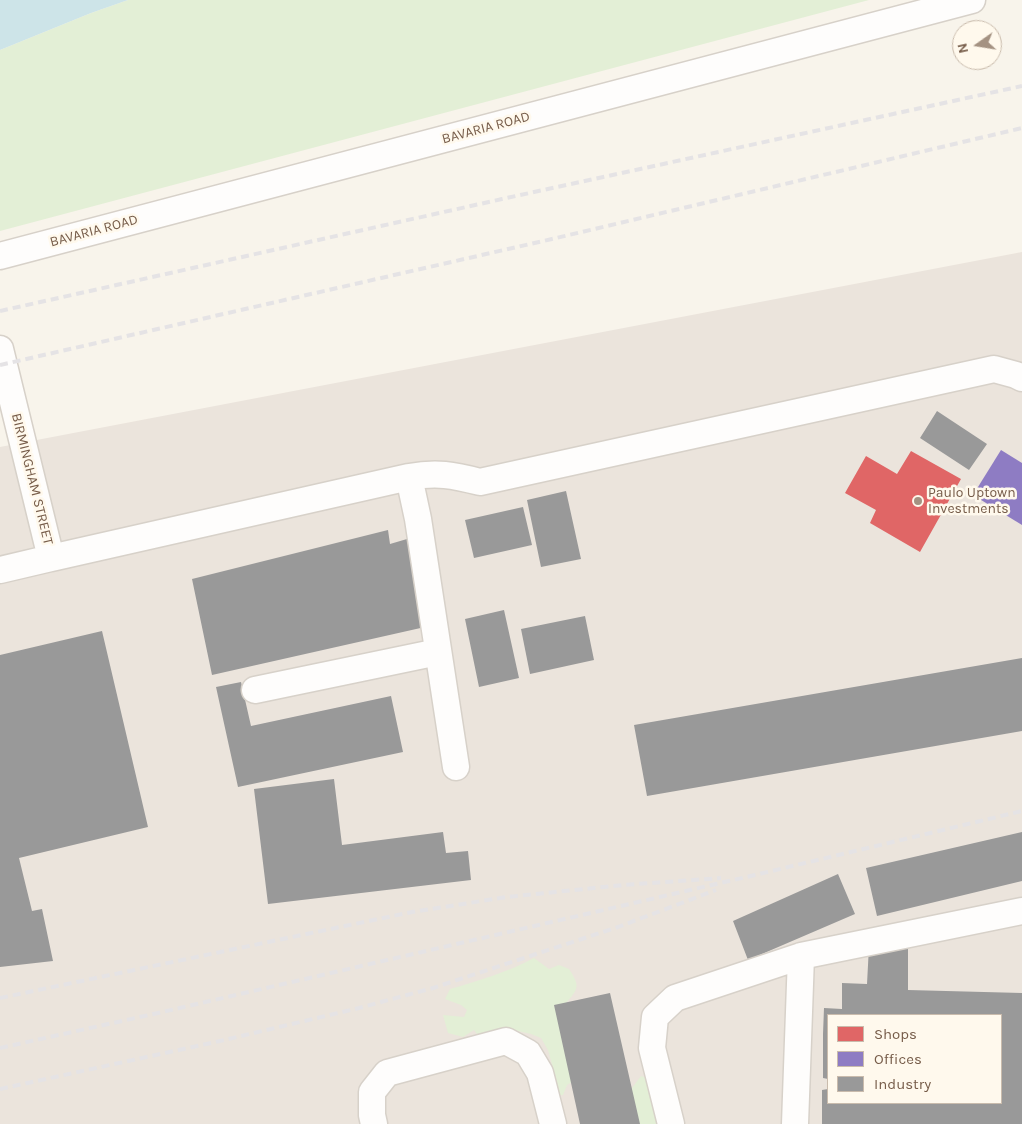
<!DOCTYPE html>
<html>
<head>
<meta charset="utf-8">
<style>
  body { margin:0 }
  #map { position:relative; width:1022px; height:1124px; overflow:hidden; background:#f8f4eb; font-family:Karla,sans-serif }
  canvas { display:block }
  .legend { position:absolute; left:827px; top:1014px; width:175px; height:90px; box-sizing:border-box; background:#fff9ed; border:1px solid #c9bbac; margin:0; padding:6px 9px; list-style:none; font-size:15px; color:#775d4a }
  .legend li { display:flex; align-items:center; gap:10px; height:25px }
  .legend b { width:25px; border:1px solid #c9bbac }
  .north { position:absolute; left:952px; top:20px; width:50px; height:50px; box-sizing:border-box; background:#fff9ed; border:1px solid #c9bbac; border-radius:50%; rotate:257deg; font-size:14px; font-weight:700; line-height:20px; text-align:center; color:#775d4a }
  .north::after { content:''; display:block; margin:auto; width:18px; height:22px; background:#a49282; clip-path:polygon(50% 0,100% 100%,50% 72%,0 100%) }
</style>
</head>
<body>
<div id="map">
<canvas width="1022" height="1124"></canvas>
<ul class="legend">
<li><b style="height:14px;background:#e06666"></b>Shops</li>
<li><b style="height:14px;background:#8e7cc3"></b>Offices</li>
<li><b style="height:14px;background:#999"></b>Industry</li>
</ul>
<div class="north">N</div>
</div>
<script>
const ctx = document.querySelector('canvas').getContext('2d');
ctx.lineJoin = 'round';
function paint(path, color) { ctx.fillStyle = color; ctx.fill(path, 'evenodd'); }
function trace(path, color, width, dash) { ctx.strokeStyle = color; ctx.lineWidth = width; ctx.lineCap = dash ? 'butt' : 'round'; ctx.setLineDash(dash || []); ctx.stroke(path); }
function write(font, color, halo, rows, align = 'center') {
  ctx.font = font + ' Karla,sans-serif'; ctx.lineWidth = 5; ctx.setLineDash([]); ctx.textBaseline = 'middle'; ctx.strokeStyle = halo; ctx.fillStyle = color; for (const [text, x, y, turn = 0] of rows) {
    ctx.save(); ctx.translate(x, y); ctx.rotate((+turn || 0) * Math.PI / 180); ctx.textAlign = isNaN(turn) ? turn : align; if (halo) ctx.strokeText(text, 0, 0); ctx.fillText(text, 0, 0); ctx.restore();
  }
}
paint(new Path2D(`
  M1022,252V1124H0V447ZM828,1015H1001V1103H828Z`), '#ebe4dc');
paint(new Path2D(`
  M128,0H869L0,231V50L91,13Z
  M534,958L549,969L559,965L569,969C580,986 579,988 566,1003L575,1080L567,1085L563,1095L553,1096L548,1076L553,1068L548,1050L541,1038L531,1034L518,1031L508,1027L507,1037L480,1038L474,1030L463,1037L448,1033L443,1015L464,1017L467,1010L461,1005L445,999L450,989C478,981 508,972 534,958Z
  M641,1076L654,1080L673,1106L681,1108L685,1124H616L632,1088Z`), '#e3efd6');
paint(new Path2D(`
  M0,0H128L91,13L0,50Z`), '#cde4e8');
paint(new Path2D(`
  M911,451L961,479L920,552L870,523L876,510L845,493L866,456L897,474Z`), '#e06666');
paint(new Path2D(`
  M1001,450L1022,463V525L973,495Z`), '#8e7cc3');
paint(new Path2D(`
  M937,411L987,444L969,470L920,438Z
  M566,491L581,559L541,567L527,500Z
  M523,507L532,545L474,558L465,520Z
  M388,530L390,544L407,539L425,627L212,675L192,579Z
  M504,610L519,678L479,687L465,619Z
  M585,616L594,660L530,674L521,629Z
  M102,631L148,827L19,858L32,911L42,909L53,961L0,967V655Z
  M1022,658V731L647,796L634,725Z
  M241,682L251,726L391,696L403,752L238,787L216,687Z
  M334,779L342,845L443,832L446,853L468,851L471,880L268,904L254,789Z
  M1022,832V881L877,916L866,868Z
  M838,874L855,914L748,960L733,921Z
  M869,946L908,948V990L1022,993V1124H822V1090L828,1089V1103H1001V1015H828V1079L823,1078V1034L824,1008L842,1009V983L867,984Z
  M610,993L640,1124H580L554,1005Z`), '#999');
const minor = new Path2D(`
  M0,256L972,0
  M0,349L51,558L0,570
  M409,477C437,472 453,475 480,482L994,369L1016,375L1022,378
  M51,558L409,477L418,519L456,767
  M255,690L438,652
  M374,1124L372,1115V1092L387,1073L506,1041L528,1053L540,1073L553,1124
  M671,1124L652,1048L655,1017L675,998L801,956L1022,911
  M795,1124L801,956`);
trace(minor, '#d7d1c9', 29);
trace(minor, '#fefdfc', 26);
trace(new Path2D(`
  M0,311L502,199L1022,86
  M0,365L552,239L1022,128
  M0,998L412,912L507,897L623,885L721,878
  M0,1048L158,1013L755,875L1022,811
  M0,1089L220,1041L359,1008L433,988L618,927L716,890`), '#e5e3e5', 4, [8, 5]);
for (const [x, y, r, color] of [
  [918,501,5,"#a49282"]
]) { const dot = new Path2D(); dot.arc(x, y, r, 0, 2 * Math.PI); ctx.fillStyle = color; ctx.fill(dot); trace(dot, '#fff9ed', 2); }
write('14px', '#775d4a', '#fff9ed', [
  ["BAVARIA ROAD",486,128,-15],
  ["BAVARIA ROAD",94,231,-15],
  ["BIRMINGHAM STREET",32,479,76]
]);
write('14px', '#775d4a', '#fff9ed', [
  ["Paulo Uptown",928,493],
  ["Investments",928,509]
], 'left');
</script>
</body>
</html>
